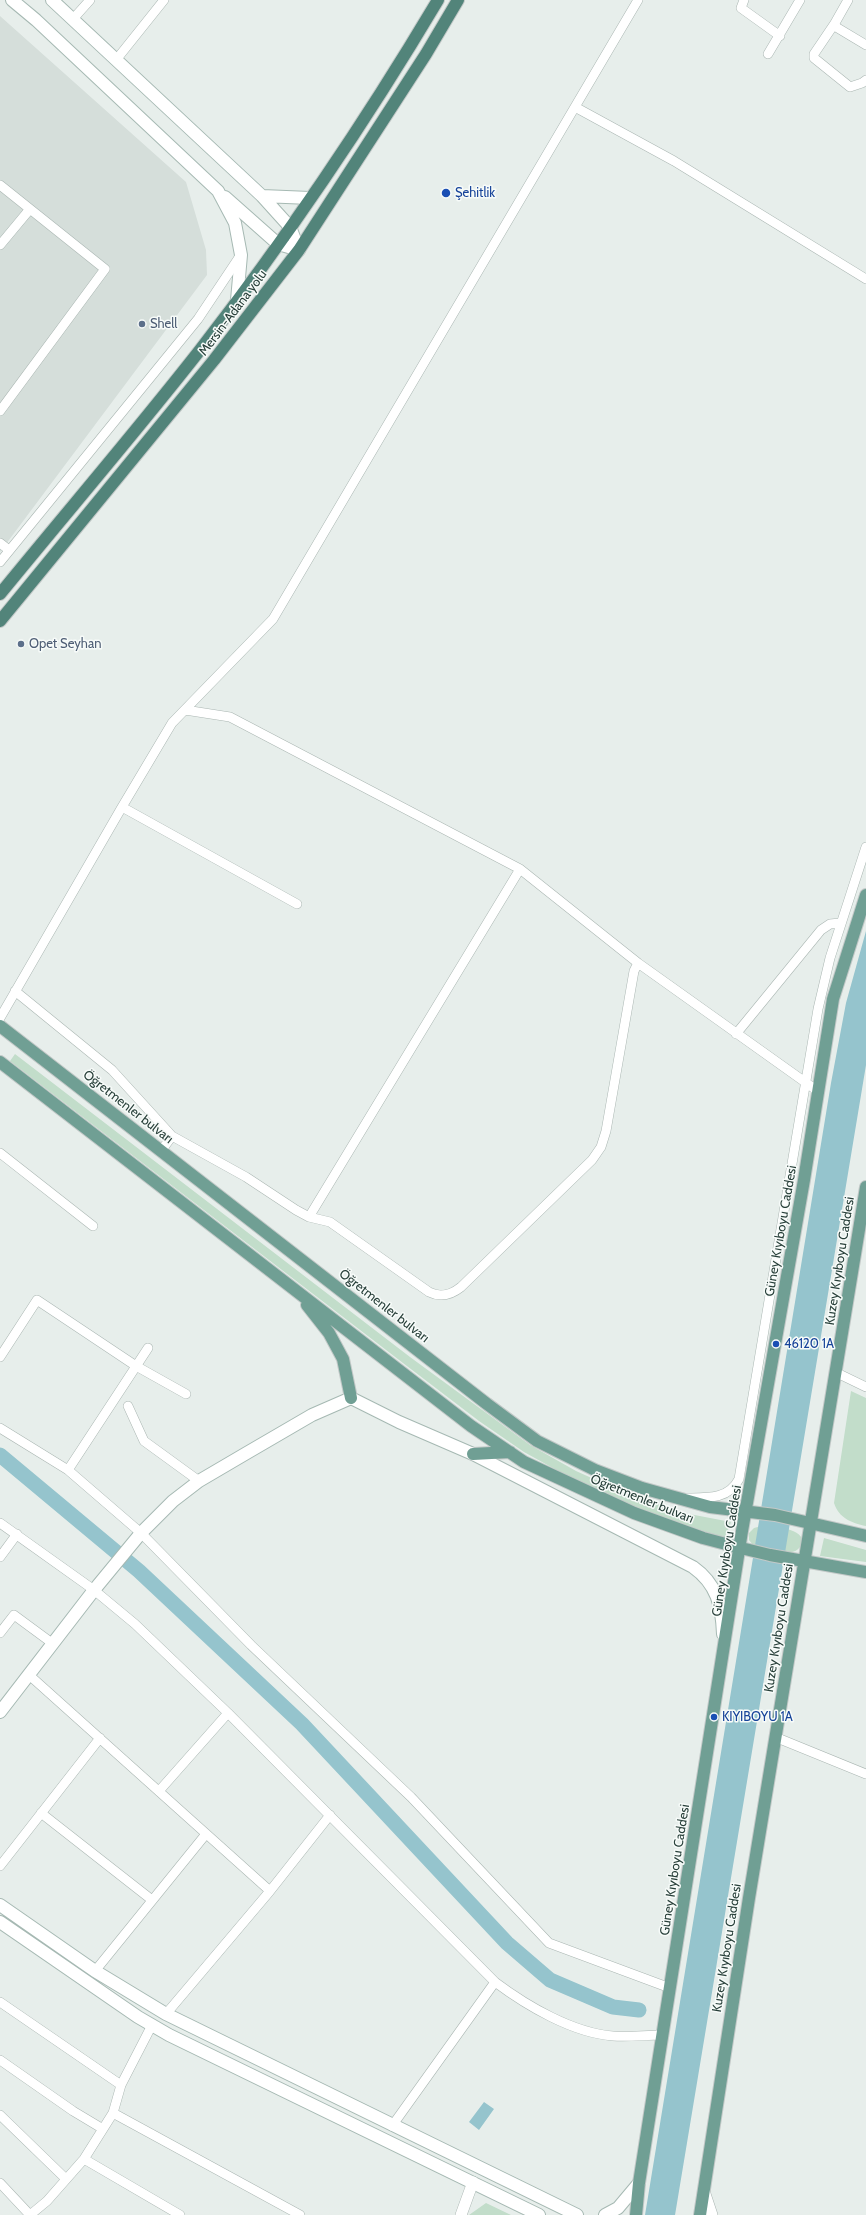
<!DOCTYPE html>
<html>
<head>
<meta charset="utf-8">
<style>
	body { margin:0 }
	canvas { display:block; background:#e7eeeb }
</style>
</head>
<body>
<canvas width="866" height="2215"></canvas>
<script>
const g = document.querySelector('canvas').getContext('2d');
g.lineJoin = 'round';
function fillPath(path, color) {
  g.fillStyle = color;
  g.fill(path, 'evenodd');
}
function stroke(path, color, width, dash) {
  g.strokeStyle = color;
  g.lineWidth = width;
  g.lineCap = dash ? 'butt' : 'round';
  g.setLineDash(dash || []);
  g.stroke(path);
}
function label(font, color, halo, rows, align = 'center') {
  g.font = font + ' Cabin,sans-serif';
  g.lineWidth = 3;
  g.setLineDash([]);
  g.textBaseline = 'middle';
  g.strokeStyle = halo;
  g.fillStyle = color;
  for (const [text, x, y, turn = 0] of rows) {
    g.save();
    g.translate(x, y);
    g.rotate((+turn || 0) * Math.PI / 180);
    g.textAlign = isNaN(turn) ? turn : align;
    if (halo) g.strokeText(text, 0, 0);
    g.fillText(text, 0, 0);
    g.restore();
  }
}
const built = new Path2D(`
	M0,16l186,166 20,68 1,25 -207,277z`);
const green = new Path2D(`
	M15,1054l395,303 120,88 46,26 49,22 59,20 47,9 -6,16 -44,-14 -60,-23 -50,-23 -47,-26 -45,-31 -76,-58 -393,-302z
	M851,1391l15,7v128c-15,-3 -27,-8 -32,-23z
	M765,1525c9,1 47,5 35,22 -2,3 -6,5 -10,5 -11,1 -26,-4 -37,-7l-4,-5v-7l5,-5z
	M824,1538l42,12v12l-46,-6z
	M486,2203l25,12h-42z`);
const water = new Path2D(`
	M866,931v134l-191,1150h-30l186,-1132 15,-80z
	M484,2102l10,7 -15,21 -10,-8z`);
const river = new Path2D(`
	M0,1455l139,116 163,153 205,219 43,37 63,27 26,3`);
const minor = new Path2D(`
	M744,0l-3,8 39,28
	M848,0l-13,23 1,4 30,18
	M73,19l17,-19
	M835,23l-21,31v4l36,29 12,-4 4,-3
	M768,54l32,-54
	M116,60l48,-60
	M575,107l99,54 192,118
	M0,185l105,84 -105,142
	M0,245l30,-36
	M0,543l9,7
	M0,562l198,-243 42,-63
	M185,710l45,7 290,152 118,94 181,129
	M122,807l50,-84 101,-104 365,-619
	M15,991l97,79 60,66 74,41 50,33 13,7 21,5 99,70c12,6 22,3 32,-5l131,-127 9,-13 5,-16 28,-160 4,-8
	M0,1018l122,-211 175,97
	M736,1034l85,-104 9,-6 10,-1
	M161,1151l11,-15
	M0,1153l93,73
	M309,1217l211,-348
	M0,1357l37,-57 99,66 50,28
	M835,1372l31,15
	M128,1406l16,35 55,40
	M0,1428l68,42 73,63 110,112 160,152 138,146 121,45
	M68,1470l80,-122
	M688,1498c20,0 41,1 51,-19l79,-470 12,-51 36,-111
	M0,1523l94,67 41,34 93,89 267,269c32,24 78,51 118,54 17,1 33,-1 49,-1
	M0,1557l17,-23
	M0,1633l14,-18 38,28
	M28,1674l242,217
	M775,1737l91,37
	M159,1791l69,-78
	M41,1813l111,87
	M0,1866l100,-128
	M95,1971l111,-137
	M0,2002l121,83
	M166,2014l104,-123 60,-76
	M0,2060l73,51 30,18
	M113,2113l187,102
	M0,2115l66,64
	M392,2126l103,-144
	M84,2159l96,56
	M0,2183l30,32
	M30,2215l17,-14 37,-42 29,-46 8,-28 31,-60`);
const tertiary = new Path2D(`
	M704,2191l8,24
	M461,2215l12,-33`);
const secondary = new Path2D(`
	M12,0l24,20 182,171 17,32 6,32 -4,45
	M52,0l210,196 48,2
	M262,196l28,31 9,23
	M225,197l53,47 21,6
	M0,1712l94,-122 47,-57 32,-32 26,-20 46,-27 67,-39 39,-17 48,24 74,32 220,113c24,17 29,39 30,67
	M0,1905l95,66 71,43 411,201
	M0,1922l138,95 31,18 370,180
	M605,2215l13,-7 21,-25`);
const primary = new Path2D(`
	M0,1026l487,378 50,37 58,29 47,18 68,19 65,8 91,21
	M0,1062l471,364 53,36 110,51 69,25 38,10 29,7 96,17
	M307,1305l22,28 14,26 8,39
	M473,1454l37,-2
	M636,2215l3,-32 103,-652 62,-351 29,-181 33,-104
	M700,2215l49,-317 117,-711`);
const trunk = new Path2D(`
	M0,594c66,-81 135,-161 200,-244 86,-111 166,-229 238,-350
	M0,621l214,-261 85,-110 127,-196 32,-54`);
const markers = [
	[446,193,5,"#1a4fb4"],
	[142,324,4,"#5c6f8a"],
	[21,644,4,"#5c6f8a"],
	[776,1344,4,"#1a4fb4"],
	[714,1717,4,"#1a4fb4"]
];
const transitNames = [
	["Şehitlik",455,193],
	["46120 1A",784,1344],
	["KIYIBOYU 1A",722,1717]
];
const streetNames = [
	["Mersin-Adana yolu",233,313,-53],
	["Öğretmenler bulvarı",128,1107,38],
	["Güney Kıyıboyu Caddesi",781,1231,-80],
	["Kuzey Kıyıboyu Caddesi",840,1261,-81],
	["Öğretmenler bulvarı",384,1306,38],
	["Öğretmenler bulvarı",642,1499,22],
	["Güney Kıyıboyu Caddesi",727,1551,-81],
	["Kuzey Kıyıboyu Caddesi",779,1628,-81],
	["Güney Kıyıboyu Caddesi",675,1870,-81],
	["Kuzey Kıyıboyu Caddesi",727,1948,-81]
];
const serviceNames = [
	["Shell",150,324],
	["Opet Seyhan",29,644]
];
fillPath(built, '#d5deda');
fillPath(green, '#c2ddca');
fillPath(water, '#95c4cd');
stroke(river, '#95c4cd', 15);
stroke(minor, '#aab6b2', 10);
stroke(tertiary, '#aab6b2', 12);
stroke(secondary, '#a6b9b3', 14);
stroke(primary, '#c3c9c8', 14);
stroke(trunk, '#c3c9c8', 14);
stroke(minor, '#fff', 9);
stroke(tertiary, '#fff', 11);
stroke(secondary, '#fff', 12);
stroke(primary, '#709f94', 12);
stroke(trunk, '#52847a', 12);
for (const [x, y, r, color] of markers) {
  const dot = new Path2D();
  dot.arc(x, y, r, 0, 2 * Math.PI);
  g.fillStyle = color;
  g.fill(dot);
  stroke(dot, '#f7fbf9', 1.5);
}
label('13px', '#164399', '#f7fbf9', transitNames, 'left');
label('13px', '#273f39', '#f7fbf9', streetNames);
label('13px', '#4e5e75', '#f7fbf9', serviceNames, 'left');
</script>
</body>
</html>
